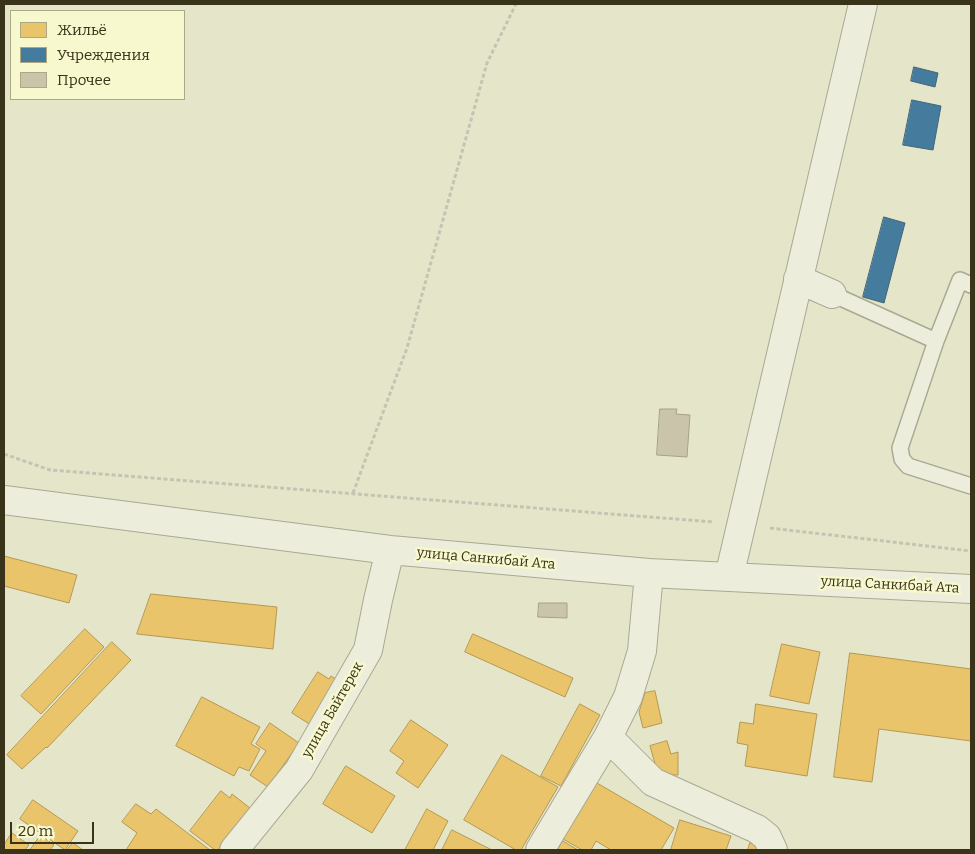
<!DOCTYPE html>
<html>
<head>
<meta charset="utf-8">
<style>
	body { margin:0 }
	#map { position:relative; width:975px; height:854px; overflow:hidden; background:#e5e6c9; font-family:Bitter,serif }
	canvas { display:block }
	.frame { position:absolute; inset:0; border:5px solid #39331a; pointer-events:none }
	.legend { position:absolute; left:10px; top:10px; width:175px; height:90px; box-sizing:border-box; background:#f7f8cd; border:1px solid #aba985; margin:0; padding:6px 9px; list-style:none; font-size:15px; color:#39331a }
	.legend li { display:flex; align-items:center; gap:10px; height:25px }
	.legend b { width:25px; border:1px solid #aba985 }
	.scale { position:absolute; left:10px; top:822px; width:84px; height:22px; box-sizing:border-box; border:2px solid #39331a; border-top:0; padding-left:6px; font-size:15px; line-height:18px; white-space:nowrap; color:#39331a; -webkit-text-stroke:4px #f7f8cd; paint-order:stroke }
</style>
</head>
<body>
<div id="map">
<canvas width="975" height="854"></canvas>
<div class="frame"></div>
<ul class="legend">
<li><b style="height:14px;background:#e9c46a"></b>Жильё</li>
<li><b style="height:14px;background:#457b9d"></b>Учреждения</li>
<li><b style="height:14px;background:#c9c4aa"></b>Прочее</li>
</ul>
<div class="scale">20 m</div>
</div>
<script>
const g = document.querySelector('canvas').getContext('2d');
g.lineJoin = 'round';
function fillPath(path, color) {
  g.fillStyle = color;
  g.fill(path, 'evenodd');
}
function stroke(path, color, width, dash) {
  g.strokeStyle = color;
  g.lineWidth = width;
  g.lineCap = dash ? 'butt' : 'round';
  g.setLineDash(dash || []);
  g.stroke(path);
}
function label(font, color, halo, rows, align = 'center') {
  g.font = font + ' Bitter,serif';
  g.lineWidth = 5;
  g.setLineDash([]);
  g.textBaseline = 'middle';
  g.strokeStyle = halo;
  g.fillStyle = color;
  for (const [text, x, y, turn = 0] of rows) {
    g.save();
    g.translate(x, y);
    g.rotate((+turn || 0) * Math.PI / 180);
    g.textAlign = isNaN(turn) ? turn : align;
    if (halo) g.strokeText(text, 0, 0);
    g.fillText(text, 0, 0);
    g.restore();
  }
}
const homes = new Path2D(`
	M4,556l73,19 -8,28 -65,-17z
	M151,594l126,13 -4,42 -136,-15z
	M85,629l19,18 -63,67 -20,-18z
	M473,634l100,44 -8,19 -100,-45z
	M112,642l19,18 -84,88 -1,-1 -24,22 -15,-14z
	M782,644l38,8 -11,52 -39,-8z
	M850,653l121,16v72l-92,-12 -7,53 -38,-5z
	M318,672l11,7 2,-3 11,7 -28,44 -22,-14z
	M655,691l7,32 -19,5 -4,-16 6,-19z
	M202,697l58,30 -9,17 9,5 -11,22 -10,-4 -5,9 -58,-30z
	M580,704l20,11 -39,71 -20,-10z
	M756,704l61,10 -10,62 -62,-10 3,-21 -11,-2 3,-21 13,2z
	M411,720l37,25 -30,43 -22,-15 8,-12 -14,-10z
	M270,723l29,20 -31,44 -18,-12 16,-24 -10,-7z
	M667,741l4,13 7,-2v23h-16l-5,-4 -7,-25z
	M502,755l56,32 -37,63h-5l-52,-30z
	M346,766l49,30 -23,37 -49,-29z
	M597,783l77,45 -13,22h-50l-15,-9 -5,9h-9l-19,-11z
	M221,791l9,7 2,-4 18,14 -32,42h-3l-25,-19z
	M33,800l45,31 -13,19 -45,-31z
	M136,804l15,10 5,-5 54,41h-84l11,-17 -15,-11z
	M427,809l21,12 -15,29h-28z
	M680,820l51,16 -5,14h-55z
	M452,830l40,20h-50z
	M12,833l17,12 -4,5h-21v-5z
	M41,835l13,10 -4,5h-20z
	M563,841l15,9h-20z
	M73,843l10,7h-16z
	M750,843l18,5 -1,2h-19z`);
const public = new Path2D(`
	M914,67l24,6 -3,14 -24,-6z
	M912,100l29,6 -8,44 -30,-5z
	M884,217l21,6 -21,80 -21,-6z`);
const building = new Path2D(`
	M660,409h17l-1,5 14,1 -3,42 -30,-2z
	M539,603h28v15l-29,-1z`);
const path = new Path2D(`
	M4,454l46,16 664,52
	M353,493l54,-145 80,-285 29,-59
	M770,528l201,23`);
const service = new Path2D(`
	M971,285l-11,-5 -24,61 -36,107 2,11 6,7 63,20
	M832,294l104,47`);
const minor = new Path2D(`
	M798,279l34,15
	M4,500l386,50 259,23 322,16
	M729,577l134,-573
	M608,737l45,45 104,47 10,8 6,13
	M234,850l65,-80 69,-120 10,-50 12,-50
	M540,850l68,-113 20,-40 14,-46 7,-78`);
const streetNames = [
	["улица Санкибай Ата",486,559,5],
	["улица Санкибай Ата",890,585,3],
	["улица Байтерек",333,710,-60]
];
fillPath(homes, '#e9c46a');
stroke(homes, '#b49852', 1);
fillPath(public, '#457b9d');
stroke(public, '#416576', 1);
fillPath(building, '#c9c4aa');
stroke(building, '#a5a188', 1);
stroke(service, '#aaa893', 18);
stroke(minor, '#aaa893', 30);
stroke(path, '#c4c4b2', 3, [4, 2.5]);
stroke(service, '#eceddb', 15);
stroke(minor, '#eceddb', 28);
label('14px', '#39331a', '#f7f8cd', streetNames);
</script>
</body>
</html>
